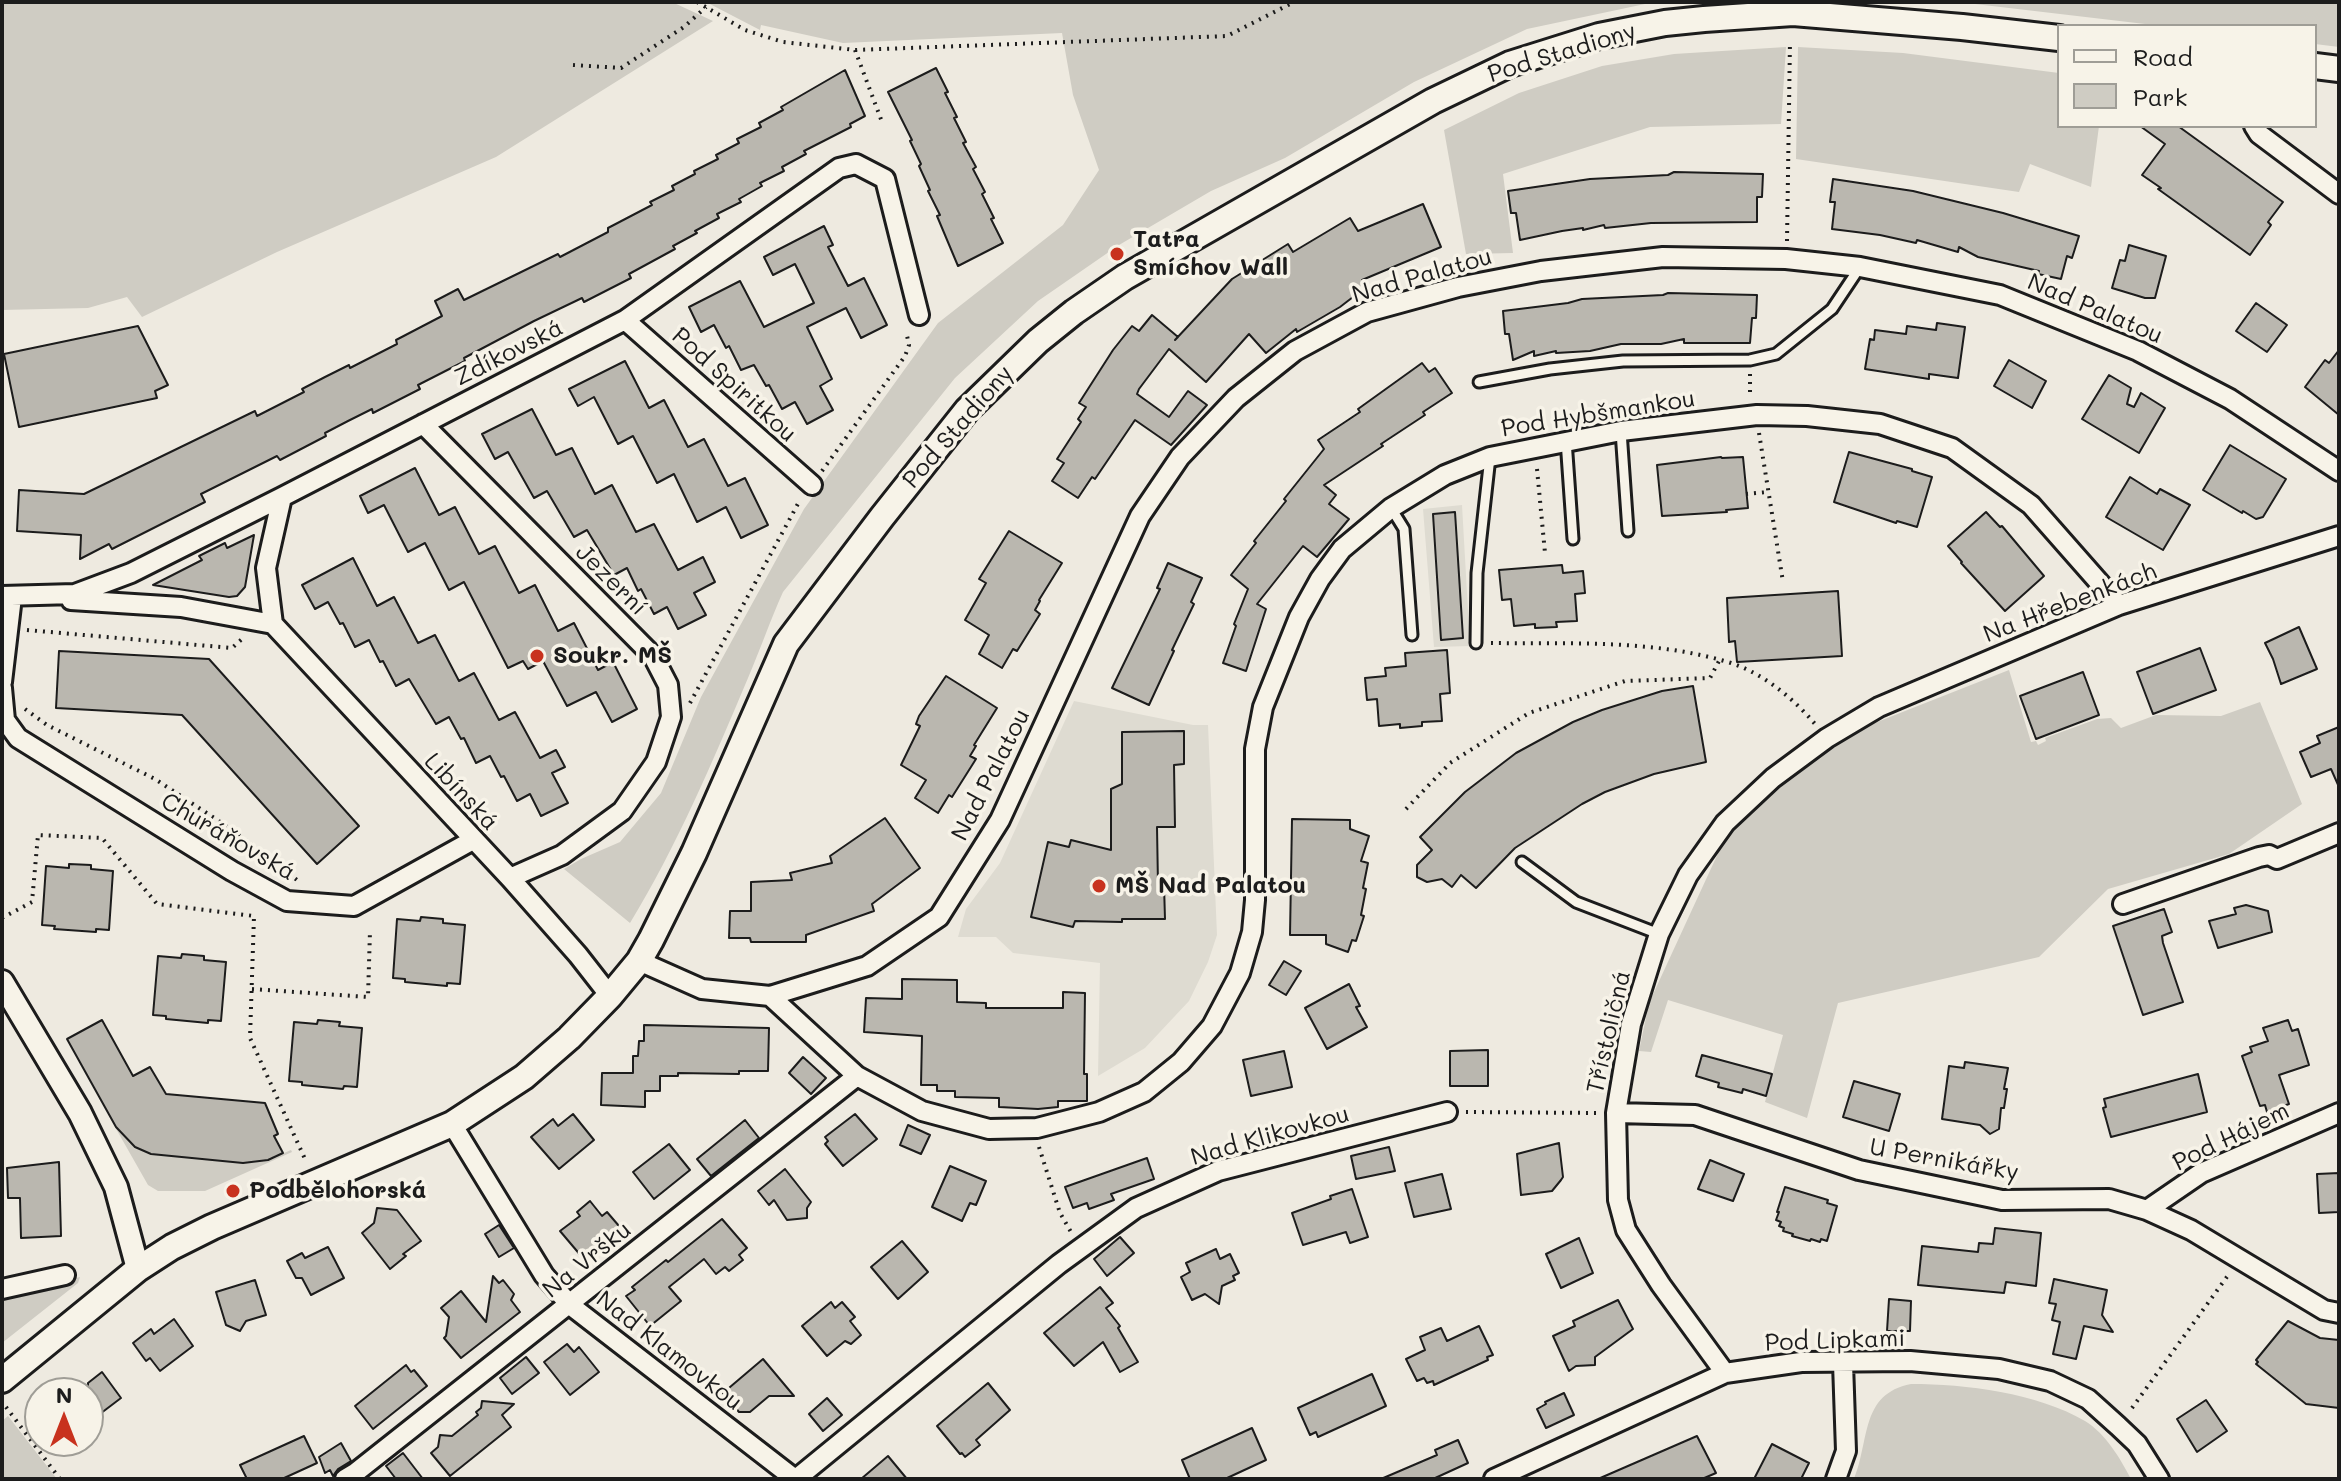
<!DOCTYPE html>
<html>
<head>
<meta charset="utf-8">
<style>
	body { margin:0 }
	#map { position:relative; width:2341px; height:1481px; overflow:hidden; background:#eeeae0; font-family:Mali,sans-serif }
	canvas { display:block }
	.frame { position:absolute; inset:0; border:4px solid #1c1c1c; pointer-events:none }
	.legend { position:absolute; left:2057px; top:24px; width:260px; height:104px; box-sizing:border-box; background:#f7f3e8; border:2px solid #9f9d96; margin:0; padding:10px 14px; list-style:none; font-size:24px; color:#1c1c1c }
	.legend li { display:flex; align-items:center; gap:16px; height:40px }
	.legend b { width:40px; border:2px solid #9f9d96 }
	.north { position:absolute; left:24px; top:1377px; width:80px; height:80px; box-sizing:border-box; background:#f7f3e8; border:2px solid #9f9d96; border-radius:50%; rotate:0deg; font-size:22px; font-weight:700; line-height:32px; text-align:center; color:#1c1c1c }
	.north::after { content:''; display:block; margin:auto; width:28px; height:36px; background:#c8321e; clip-path:polygon(50% 0,100% 100%,50% 72%,0 100%) }
</style>
</head>
<body>
<div id="map">
<canvas width="2341" height="1481"></canvas>
<div class="frame"></div>
<ul class="legend">
<li><b style="height:10px;background:#f7f3e8"></b>Road</li>
<li><b style="height:22px;background:#cfccc3"></b>Park</li>
</ul>
<div class="north">N</div>
</div>
<script>
const g = document.querySelector('canvas').getContext('2d');
g.lineJoin = 'round';
function fillPath(path, color) {
  g.fillStyle = color;
  g.fill(path, 'evenodd');
}
function stroke(path, color, width, dash) {
  g.strokeStyle = color;
  g.lineWidth = width;
  g.lineCap = dash ? 'butt' : 'round';
  g.setLineDash(dash || []);
  g.stroke(path);
}
function label(font, color, halo, rows, align = 'center') {
  g.font = font + ' Mali,sans-serif';
  g.lineWidth = 7;
  g.setLineDash([]);
  g.textBaseline = 'middle';
  g.strokeStyle = halo;
  g.fillStyle = color;
  for (const [text, x, y, turn = 0] of rows) {
    g.save();
    g.translate(x, y);
    g.rotate((+turn || 0) * Math.PI / 180);
    g.textAlign = isNaN(turn) ? turn : align;
    if (halo) g.strokeText(text, 0, 0);
    g.fillText(text, 0, 0);
    g.restore();
  }
}
const built = new Path2D(`
	M1462,505l8,141 -36,1 -11,-138z
	M1074,701l119,24h15l9,210 -9,27 -19,39 -44,47 -47,28 2,-113 -87,-10 -17,-16h-38l8,-28 34,-46z`);
const green = new Path2D(`
	M2,2h670l41,19 -217,136 -219,95 -135,65 -15,-20 -39,11 -86,2z
	M706,2h959l-20,2 -118,25 -113,53 -129,76 -74,33 -92,54 -81,56 -83,77 -172,214c-13,29 -23,58 -35,86 -35,83 -71,168 -118,245l-66,-54 17,-10 39,-17 41,-49 40,-96 103,-188 134,-186 125,-98 36,-55 -26,-75 -11,-62 -219,10 -82,-18 -1,5z
	M1958,2h381v45l-24,-3v-18h-153z
	M1786,47l-5,77 -131,3 -147,47 10,79 -47,1 -22,-124 75,-37 83,-27 72,-12z
	M1798,47l105,6 156,20v53h40l-8,61 -61,-23 -11,28 -223,-33z
	M2009,670l22,72 5,-1 2,4 8,-4 -1,-3 52,-19 14,-1 10,10 35,-13 65,1 39,-14 42,102 -73,50 -121,35 -69,68 -201,46 -31,115 -42,-16 18,-67 -115,-35 -17,52 -12,-1 10,-48 77,-167 57,-53 79,-55z
	M115,1127l20,20 22,8 94,8 17,-3 23,-10 1,2 -87,39h-47l-10,-6z
	M80,1277l-2,6 -76,60v-44z
	M1911,1384c55,0 126,9 174,37 21,13 35,37 46,58h-277c16,-39 6,-85 57,-95z
	M8,1416l49,63h-55v-58z`);
const building = new Path2D(`
	M936,68l12,24 -3,1 12,24 -3,1 12,24 -3,1 13,24 -3,2 12,23 -3,2 12,24 -3,1 12,24 -45,23 -21,-50 3,-1 -12,-24 2,-1 -11,-24 2,-2 -11,-23 2,-1 -24,-48z
	M845,70l20,46 -15,8 1,3 -47,24 2,3 -24,13 2,4 -24,12 2,3 -23,13 2,3 -24,12 2,4 -24,13 2,2 -24,13 2,3 -46,25 2,4 -47,24 -2,-4 -48,23 -70,37 1,3 -47,24 2,4 -47,24 -1,-4 -24,12 -23,12 1,3 -46,24 -3,-4 -76,38 4,8 -93,47 -3,-5 -29,15 1,-24 -64,-4 2,-41 65,4 171,-83 2,5 47,-24 -2,-3 23,-12 24,-12 1,3 47,-24 -1,-4 46,-24 -7,-15 23,-12 6,11 94,-46 2,3 48,-25v-4l44,-23 -2,-3 24,-12 -2,-4 23,-12 -1,-3 24,-12 -2,-4 23,-12 -2,-4 24,-12 -2,-4 24,-13 -2,-3z
	M2140,126h38l105,76 -15,20 3,3 -21,30 -92,-66 3,-1 -19,-13 23,-31z
	M1674,172l89,2 -1,23h-5v25l-106,1 -46,5 -1,-3 -21,5v-2l-21,3 -42,9 -4,-27h-5l-3,-22 82,-12 78,-4z
	M1833,179l80,12 90,22 76,23 -7,22 -5,-2 -6,23 -23,-5 1,-3 -61,-14 -19,-10 -1,5 -41,-12 -1,3 -36,-8 -48,-6 3,-27h-5z
	M1423,204l18,43 -79,33 4,7 -26,20 -43,25 -1,-3 -30,24 -17,-19 -43,48 -37,-33 -30,40 -2,5 32,23 19,-26 19,14 -36,40 -36,-25 -40,59 -3,-2 -14,21 -26,-17 12,-18 -7,-4 24,-37 -3,-3 8,-12 -7,-4 34,-53 19,-24 7,5 13,-16 26,22 -3,3 57,-61 56,-35 5,8 57,-34 8,13z
	M824,226l9,19 -5,2 20,39 16,-8 23,47 -26,13 -15,-30 -39,19 25,52 -12,7 13,24 -26,14 -12,-22 -13,7 -13,-24 -3,1 -12,-21 -13,5 -12,-24 -3,2 -12,-23 -13,7 -12,-25 51,-26 24,46 50,-24 -19,-39 -22,11 -9,-18z
	M2129,245l37,11 -11,42h-10l-33,-10 8,-28 5,1z
	M1668,293l89,2 -1,23h-4l-2,25h-66v-4l-23,5h-40l-31,7 -34,2v-2l-22,5v-5l-21,9 -4,-26h-4l-2,-23 65,-8 14,-4 81,-4z
	M2256,303l31,22 -20,27 -31,-21z
	M1937,323l28,4 -7,51 -29,-4v5l-64,-10 5,-30 4,1 1,-10 31,4 1,-8 29,4z
	M138,326l30,59 -13,6 2,7 -138,29 -15,-73z
	M2339,350v65l-34,-28 20,-27 4,3z
	M2009,360l37,21 -14,27 -38,-22z
	M625,361l24,47 15,-8 24,47 16,-8 24,47 17,-8 23,47 -27,13 -15,-31 -29,15 -23,-48 -17,9 -24,-47 -15,8 -24,-47 -16,9 -9,-17z
	M1422,363l7,9 6,-4 17,25 -29,19 2,3 -44,29 2,2 -59,39 12,10 -7,9 20,15 -32,38 -14,-11 -46,58 9,5 -20,62 -23,-8 13,-37 -2,-2 14,-35 -17,-14 25,-32 -2,-2 32,-40 -2,-2 40,-50 -6,-9 42,-28 -2,-3z
	M2109,375l22,13 -4,16 7,3 7,-14 24,15 -26,45 -57,-34z
	M532,409l24,46 16,-7 23,46 17,-9 24,47 18,-8 24,46 25,-13 12,25 -21,11 12,22 -28,14 -11,-22 -13,7 -13,-25 -3,2 -11,-23 -13,7 -27,-45 -13,7 -27,-46 -13,7 -26,-46 -13,7 -13,-25z
	M2230,445l56,34 -23,38 -7,2 -13,-8 -1,2 -39,-23z
	M1849,452l63,17v2l20,6 -15,50 -20,-6 -1,2 -62,-21z
	M1721,457l1,1 21,-1 5,51 -22,2 1,2 -65,4 -5,-51z
	M415,468l24,47 16,-8 24,47 16,-8 24,47 16,-8 23,46 16,-8 24,47 15,-8 24,47 -25,13 -16,-30 -29,14 -24,-45 -15,8 -5,-8 -15,7 -44,-86 -15,8 -24,-47 -17,9 -24,-47 -16,8 -8,-17z
	M2130,477l27,17 3,-5 30,16 -27,45 -57,-33z
	M1455,512l8,126 -22,2 -8,-126z
	M1986,512l14,15 2,-1 42,50 -39,35 -44,-48 1,-1 -14,-16z
	M1009,531l53,32 -23,37 1,1 -5,9 5,4 -23,37 -4,-2 -11,19 -23,-14 10,-19 -24,-15 21,-37 -7,-4z
	M254,535l-9,52 -8,9 -8,1 -76,-12 49,-25 -3,-4 26,-13 2,5z
	M353,558l24,48 17,-9 24,46 17,-8 24,46 15,-8 25,47 16,-8 25,46 16,-8 9,17 -13,6 16,30 -27,13 -11,-22 -13,7 -13,-25 -3,1 -11,-21 -14,7 -12,-25 -3,1 -12,-22 -13,7 -27,-45 -13,7 -13,-25 -3,1 -11,-22 -14,7 -12,-24 -3,1 -12,-22 -13,7 -13,-24z
	M1168,563l34,15 -11,24 3,2 -22,46 2,1 -25,54 -37,-17 48,-99 -3,-1z
	M1562,565l1,8 20,-2 2,22 -10,1 2,27 -21,1 1,5 -22,1v-4l-21,2 -3,-27 -9,1 -3,-30z
	M1838,591l4,65 -105,6 -2,-21 -6,1 -2,-44z
	M2299,627l18,42 -36,15 -8,-25 -8,-16z
	M2200,648l16,42 -63,24 -16,-42z
	M1447,650l3,43 -10,1 2,27 -20,1v4l-22,2v-4l-21,2 -2,-27 -10,1 -2,-22 21,-2 -1,-8 21,-2 -1,-13z
	M59,651l150,8 150,167 -42,38 -135,-149 -126,-7z
	M2083,672l16,43 -63,24 -16,-43z
	M946,676l51,32 -23,37 2,1 -6,10 6,3 -24,38 -3,-2 -11,18 -23,-15 11,-18 -25,-15 19,-39 -4,-2 3,-8z
	M1693,686l13,76 -52,12 -49,18 -23,12 -67,44 -39,40 -15,-13 -9,12 -10,-8 -15,3 -10,-5v-12l15,-15 -12,-13 45,-45 51,-39 57,-31 29,-12 60,-19z
	M2339,727v60l-8,-18 -20,8 -11,-25 20,-9 -3,-7z
	M1184,731v33l-10,1 1,62h-18l1,58h6l1,34h-43v3l-47,-1 -2,6 -42,-10 17,-75 21,5 2,-7 40,10v-61l11,-5v-52z
	M885,818l35,50 -48,36 2,7 -68,24v7h-55l-1,-4h-21l1,-27h21v-29l41,-2 -2,-7 42,-10 -2,-7z
	M1292,819l58,1v9l19,7 -8,25 7,2 -5,25 3,1 -5,26 3,1 -8,25 -4,-1 -4,12 -22,-8v-9h-36z
	M69,864l22,1v4l22,2 -4,59 -13,-1v3l-42,-3 1,-3 -13,-1 4,-59 23,2z
	M2246,905l22,6 4,21 -54,16 -9,-27 27,-7 -2,-6z
	M2164,909l8,23 -10,4 1,7 20,59 -40,13 -30,-89z
	M421,917l22,2v4l22,2 -5,59 -13,-1v3l-42,-4v-3l-12,-1 4,-59 23,2z
	M182,954l22,2v4l22,2 -5,59 -13,-1v3l-42,-4v-3l-13,-1 5,-59 23,2z
	M1284,961l17,10 -15,24 -17,-10z
	M902,979l55,1v22l29,1v5h77v-16l22,1 -1,81h3v27h-29v6l-20,2 -39,-2v-9l-44,-1v-6h-18v-6h-16l1,-49 -58,-4 2,-34 36,1z
	M1349,984l11,22 -4,1 11,20 -40,22 -22,-41z
	M102,1020l31,56 17,-9 16,27 99,9 13,31 -4,2 9,17 -15,7 -25,3 -92,-9 -16,-7 -19,-20 -49,-88z
	M318,1020l22,2 -1,4 23,2 -5,59 -13,-1 -1,3 -41,-4v-3l-13,-1 5,-59 23,2z
	M2288,1020l4,11 6,-2 11,36 -30,10 10,29 -22,8 -2,-7 -5,1 -18,-50 10,-4 -2,-5 18,-6 -5,-13z
	M644,1025l125,3 -1,43h-29v3l-61,-1v3h-18v15h-15v16l-44,-2 1,-32h31v-17h5l1,-15h5z
	M1488,1050v36h-38v-35z
	M1284,1051l8,36 -41,9 -8,-36z
	M1702,1055l70,19 -6,22 -23,-7 -1,4 -24,-6 1,-4 -23,-7z
	M803,1057l23,21 -15,16 -22,-21z
	M1965,1062l43,6 -4,21h3l-3,19h-3l-2,21 -9,5 -10,-9 -38,-6 7,-53 15,2z
	M2198,1074l9,38 -96,25 -8,-29 3,-1 -2,-8z
	M1854,1081l46,13 -11,37 -46,-14z
	M573,1114l21,26 -35,29 -28,-32 22,-18 5,7z
	M855,1114l22,25 -34,27 -18,-22 3,-3 -3,-4z
	M745,1120l14,18 -48,38 -14,-17z
	M908,1125l22,10 -9,19 -21,-9z
	M1559,1143l4,34 -2,3 -9,11 -31,4 -4,-41z
	M669,1144l21,26 -36,29 -21,-27z
	M1389,1147l6,24 -39,8 -5,-23z
	M1147,1158l7,21 -43,15 3,6 -25,9 -2,-6 -14,5 -8,-21z
	M1710,1160l34,14 -11,27 -35,-12z
	M59,1162l2,74 -40,2 -1,-40h-12l-1,-30z
	M950,1166l36,15 -10,24 -6,-2 -8,18 -30,-14z
	M785,1169l26,33 -4,6v10l-20,2 -13,-20 -5,5 -11,-14z
	M2339,1173v39l-20,1 -2,-39z
	M1442,1174l9,35 -37,8 -9,-34z
	M1785,1187l43,13 -1,3 10,3 -10,35 -6,-2 -1,3 -9,-3 -1,2 -18,-5 1,-2 -10,-3 1,-3 -5,-2 2,-4 -5,-2 3,-8h-2z
	M1352,1189l16,48 -18,6 -4,-11 -43,13 -11,-32 39,-14 -1,-3z
	M590,1201l12,15 5,-4 12,14 -18,16 -2,10h-11l-6,5 -22,-26 20,-15 -3,-4z
	M377,1208l20,2 24,31 -18,13 3,2 -16,13 -28,-36 12,-10z
	M722,1219l25,29 -8,7 4,5 -14,11 -4,-4 -9,7 -12,-15 -35,28 12,14 -31,25 -24,-30 9,-6 -3,-3 34,-27 2,2z
	M499,1225l15,23 -15,9 -14,-23z
	M1995,1228l46,5 -5,53 -30,-4 -2,11 -86,-8 4,-39 56,6 1,-9 14,1z
	M1120,1237l14,16 -27,23 -13,-17z
	M1579,1238l14,35 -32,15 -15,-34z
	M902,1241l26,31 -30,27 -27,-32z
	M328,1247l16,31 -33,17 -9,-17h-6l-9,-17 15,-8 3,5z
	M1216,1249l4,10 10,-5 9,19 -6,3 2,4 -13,6 -3,18 -14,-10 -13,6 -11,-23 9,-5 -4,-9z
	M493,1276l6,7 4,-3 11,14 -3,6 9,12 -59,46 -17,-20 2,-2 3,-19 -8,-9 20,-17 25,31z
	M2054,1279l53,11 -5,25 11,17 -29,-6 -8,33 -23,-5 7,-32 -8,-2 4,-16 -7,-1z
	M255,1280l11,35 -20,6 -6,10 -14,-6 -10,-33z
	M1100,1287l13,16 -7,5 14,18 -2,2 20,34 -18,10 -17,-30 -29,24 -30,-33z
	M1889,1299l22,2 -1,30h-23z
	M1618,1300l15,29 -38,28v8l-19,1 -7,5 -16,-35 22,-10 -2,-5z
	M831,1302l4,6 7,-6 13,15 -5,4 11,14 -10,9 -6,-3 -18,15 -25,-30z
	M174,1319l19,27 -33,25 -10,-13 -4,3 -13,-18 18,-14 3,5z
	M2288,1321l32,17 19,2v68l-33,-4 -50,-40 2,-2 -2,-2z
	M1479,1326l14,29 -6,2 1,3 -54,25 -1,-4 -6,2 -3,-5 -7,3 -11,-22 19,-9 -5,-13 21,-9 6,13z
	M567,1344l7,8 5,-5 20,25 -29,23 -26,-33z
	M526,1357l13,16 -27,21 -12,-16z
	M763,1359l31,37h-25l-19,16h-11l-16,-19z
	M406,1365l5,7 3,-2 13,16 -54,43 -18,-23z
	M102,1372l19,26 -33,25v-40z
	M1372,1374l14,32 -68,31 -2,-5 -6,3 -12,-27z
	M988,1383l22,27 -34,30 4,5 -15,12 -3,-4 -2,1 -23,-28z
	M1564,1393l10,22 -28,13 -9,-19 9,-5 -1,-2z
	M827,1398l15,17 -19,16 -14,-17z
	M2206,1400l21,31 -30,21 -20,-33z
	M482,1401l32,3 -12,11 9,12 -61,49 -19,-23 7,-6 2,-12 12,1 26,-21 -2,-3 5,-4z
	M1252,1428l14,32 -41,19h-35l-8,-19z
	M304,1436l13,27 -35,16h-35l-7,-14z
	M1697,1436l19,37 -14,6h-104z
	M1458,1440l10,23 -35,16h-52l56,-24 -2,-5z
	M341,1443l10,18 -13,8 -5,7 -3,-6 -5,3 -6,-16z
	M1772,1444l37,19 -8,16h-47z
	M403,1453l20,26h-27l-10,-13z
	M888,1456l19,23h-46z`);
const path = new Path2D(`
	M697,2l48,28 38,12 72,8 372,-14 67,-34
	M855,50l27,72
	M573,65l48,3 63,-41 22,-20
	M1787,241l3,-200
	M1750,374v24
	M1759,433l24,149
	M1537,469l8,84
	M822,471l83,-115 4,-11 -3,-14
	M1746,494l22,-2
	M27,630l205,18 10,-9
	M1491,643c79,1 163,-4 240,20 33,11 62,35 84,61
	M690,703l110,-203
	M25,709l22,16 108,54 79,52 63,49
	M1406,809l44,-46 79,-50 96,-32 85,-3 9,-17
	M2,918l30,-16 6,-67 64,3 55,66 97,12 -4,122 55,121
	M252,989l116,8 2,-66
	M1466,1112l131,1
	M1039,1147l21,66 11,19
	M6,1407l54,72
	M2132,1408l97,-134`);
const service = new Path2D(`
	M1479,382l71,-13 73,-8 127,-1 26,-6 56,-45 28,-42
	M1621,431l7,100
	M1566,440l7,99
	M1391,508l13,21 8,106
	M1476,643l1,-70 13,-116
	M1522,862l54,40 83,32`);
const minor = new Path2D(`
	M2254,126l5,8 80,60
	M625,320l187,165
	M423,424l230,232 15,29 3,32 -15,45 -34,49 -60,44 -52,23
	M2,596l73,-2 56,-21 151,-76 343,-177 214,-152 17,-4 29,15 34,136
	M71,600l110,7 92,17 237,254 68,77 32,41
	M273,624l-7,-56 16,-71
	M2,682l10,-85
	M2,688l3,32 13,18 214,133 55,30 67,5 119,-66
	M2123,904l136,-47 10,-2 8,4 62,-26
	M639,961l63,28 68,7 87,80 65,35 67,18 48,-1 62,-16 45,-20 37,-30 31,-36 28,-53 12,-41 3,-32v-151l8,-42 36,-90 21,-38 22,-30 49,-41 54,-33 45,-18 131,-26 136,-16 50,1 73,8 72,24 79,57 88,100
	M770,996l97,-30 72,-49 61,-97 140,-304 40,-59 56,-59 59,-47 72,-39 91,-25 83,-16 122,-14 123,2 74,8 140,28 138,56 92,48 109,72
	M1616,1113l79,2 164,55 143,30 107,-1 38,11 44,20 133,80 15,3
	M452,1124l92,151 26,30 225,174
	M2147,1210l54,-37 138,-60
	M2,1289l63,-14
	M1725,1373l-64,-88 -35,-55 -8,-30 -2,-87 15,-89 28,-90 29,-59 37,-52 48,-45 54,-40 52,-31 240,-102 220,-69
	M345,1479l10,-6 502,-397
	M796,1479l263,-215 77,-56 82,-37 229,-59
	M1494,1479l231,-106 76,-11 109,-1 89,8 51,12 38,18 30,27 19,18 22,35
	M1836,1479l10,-28 -3,-88`);
const tertiary = new Path2D(`
	M2,982l78,131 36,74 22,82`);
const secondary = new Path2D(`
	M2315,66l24,3
	M2,1380l136,-111 34,-22 40,-20 240,-103 72,-47 45,-39 41,-42 29,-35 12,-21 43,-87 92,-209 96,-127 85,-107 71,-69 36,-29 51,-35 308,-176 77,-37 89,-28 66,-13 39,-4 89,-6 169,14 97,11`);
const markers = [
	[1117,254,8,"#c8321e"],
	[537,656,8,"#c8321e"],
	[1099,886,8,"#c8321e"],
	[233,1191,8,"#c8321e"]
];
const streetNames = [
	["Pod Stadiony",1562,53,-17],
	["Nad Palatou",1422,276,-16],
	["Nad Palatou",2095,309,23],
	["Zdíkovská",509,353,-27],
	["Pod Spiritkou",734,385,42],
	["Pod Hybšmankou",1598,414,-9],
	["Pod Stadiony",958,427,-49],
	["Jezerní",611,580,45],
	["Na Hřebenkách",2070,603,-21],
	["Nad Palatou",991,775,-63],
	["Libínská",461,792,47],
	["Churáňovská",228,837,30],
	["Třístoličná",1609,1032,-77],
	["Nad Klikovkou",1270,1136,-16],
	["Pod Hájem",2231,1137,-26],
	["U Pernikářky",1944,1160,10],
	["Na Vršku",587,1260,-39],
	["Pod Lipkami",1835,1341,-2],
	["Nad Klamovkou",669,1351,38]
];
const poiNames = [
	["Tatra",1133,240],
	["Smíchov Wall",1133,268],
	["Soukr. MŠ",553,656],
	["MŠ Nad Palatou",1115,886],
	["Podbělohorská",249,1191]
];
fillPath(built, '#dedbd1');
fillPath(green, '#cfccc3');
fillPath(building, '#bab7af');
stroke(building, '#1c1c1c', 2);
stroke(service, '#1c1c1c', 15);
stroke(minor, '#1c1c1c', 24);
stroke(tertiary, '#1c1c1c', 28);
stroke(secondary, '#1c1c1c', 30);
stroke(path, '#1c1c1c', 4, [2, 6]);
stroke(service, '#f7f3e8', 9);
stroke(minor, '#f7f3e8', 18);
stroke(tertiary, '#f7f3e8', 22);
stroke(secondary, '#f7f3e8', 24);
for (const [x, y, r, color] of markers) {
  const dot = new Path2D();
  dot.arc(x, y, r, 0, 2 * Math.PI);
  g.fillStyle = color;
  g.fill(dot);
  stroke(dot, '#f7f3e8', 3);
}
label('24px', '#1c1c1c', '#f7f3e8', streetNames);
label('bold 24px', '#1c1c1c', '#f7f3e8', poiNames, 'left');
</script>
</body>
</html>
